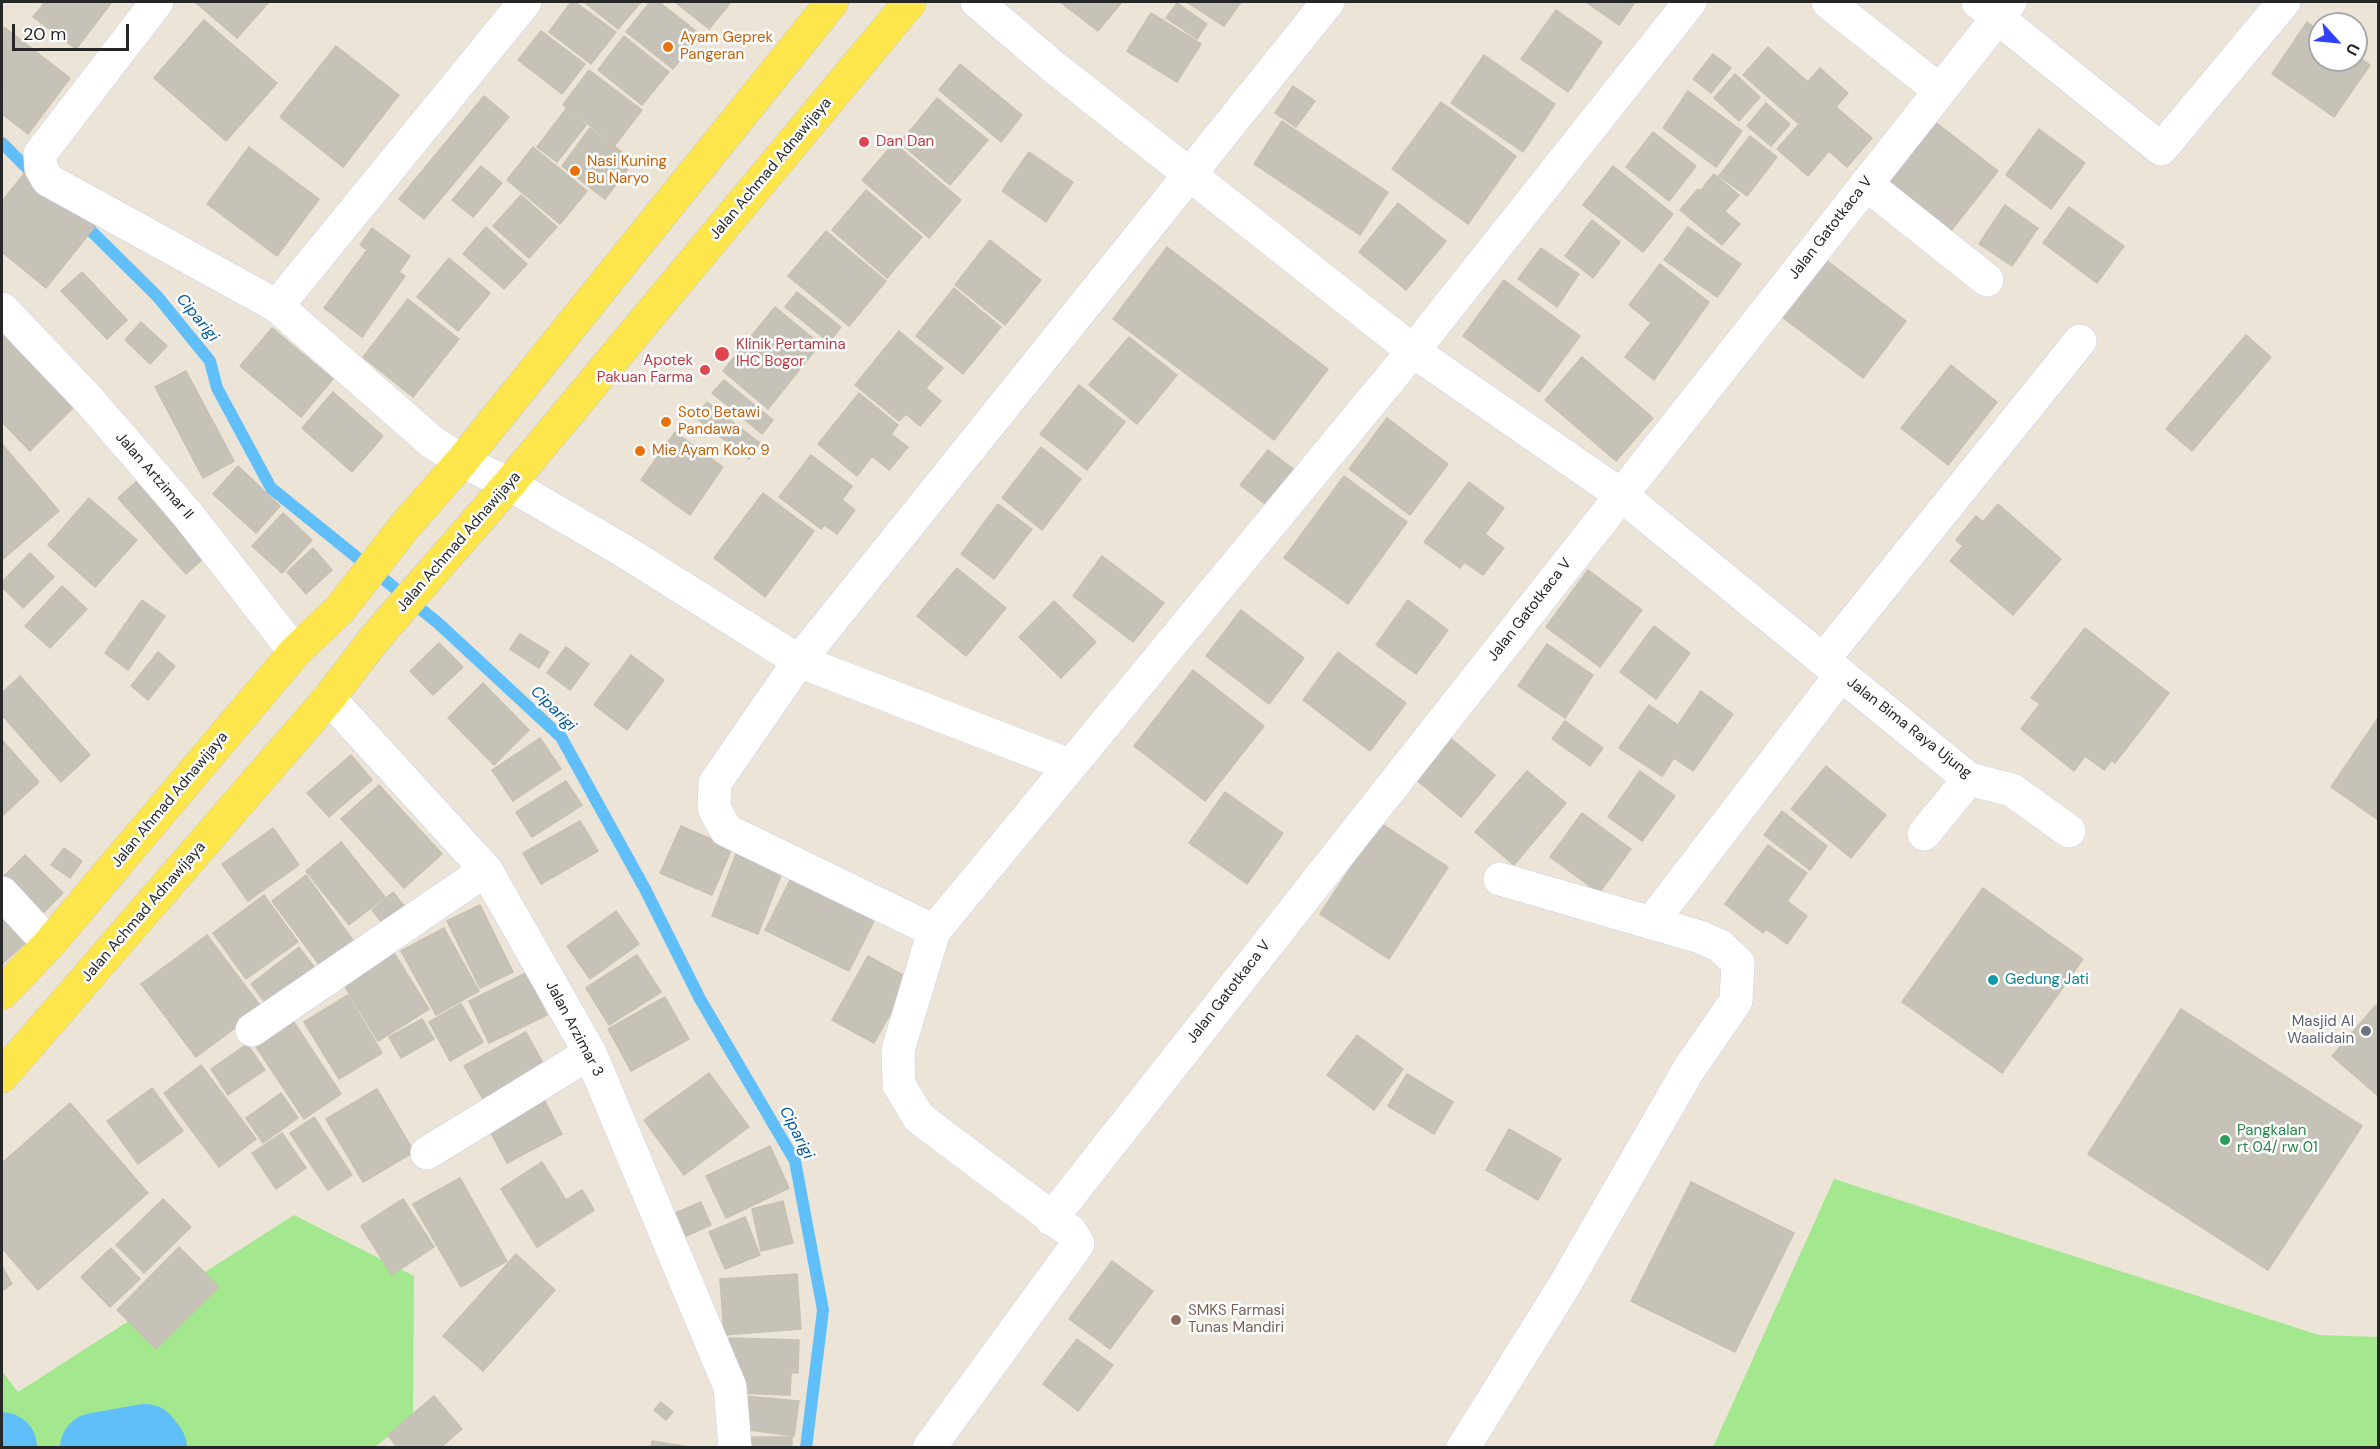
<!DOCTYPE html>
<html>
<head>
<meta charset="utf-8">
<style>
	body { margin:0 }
	#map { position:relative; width:2380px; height:1449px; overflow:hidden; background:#ece5d7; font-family:"DM Sans",sans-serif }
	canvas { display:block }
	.frame { position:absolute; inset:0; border:3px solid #272727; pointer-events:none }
	.north { position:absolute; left:2308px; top:12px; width:60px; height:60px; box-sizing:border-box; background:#fff; border:2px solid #a9a9a9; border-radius:50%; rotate:117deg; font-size:16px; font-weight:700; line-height:24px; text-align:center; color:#272727 }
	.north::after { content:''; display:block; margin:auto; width:21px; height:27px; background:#3141ff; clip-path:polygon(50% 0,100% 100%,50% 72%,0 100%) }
	.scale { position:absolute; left:12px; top:24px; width:117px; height:27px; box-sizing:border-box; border:3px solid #272727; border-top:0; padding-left:8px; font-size:18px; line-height:21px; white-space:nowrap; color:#272727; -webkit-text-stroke:4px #fff; paint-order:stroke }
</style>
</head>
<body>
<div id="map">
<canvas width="2380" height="1449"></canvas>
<div class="frame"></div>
<div class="north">U</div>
<div class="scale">20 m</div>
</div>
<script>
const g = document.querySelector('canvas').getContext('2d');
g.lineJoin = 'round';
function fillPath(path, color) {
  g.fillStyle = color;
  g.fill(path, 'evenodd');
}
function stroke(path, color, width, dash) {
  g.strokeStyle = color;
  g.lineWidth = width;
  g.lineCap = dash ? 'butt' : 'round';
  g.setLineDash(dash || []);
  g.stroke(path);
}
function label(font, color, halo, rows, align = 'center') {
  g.font = font + ' "DM Sans",sans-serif';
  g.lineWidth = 5;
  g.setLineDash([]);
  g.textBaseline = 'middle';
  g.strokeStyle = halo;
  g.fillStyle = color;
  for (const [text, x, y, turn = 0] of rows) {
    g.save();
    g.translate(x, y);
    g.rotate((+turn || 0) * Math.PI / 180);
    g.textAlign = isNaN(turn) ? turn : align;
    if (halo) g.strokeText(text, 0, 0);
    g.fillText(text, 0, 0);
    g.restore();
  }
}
const green = new Path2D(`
	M1834,1179l485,156 59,2v110h-665z
	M294,1215l120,61 -1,141 -38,30h-373v-76l16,21z`);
const stream = new Path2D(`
	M2,143l33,33
	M79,219l78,77 53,65 7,27 54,100 167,135 123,114 84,152 55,110 95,162 28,149 -17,138`);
const river = new Path2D(`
	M2,1447v1
	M95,1448l50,-9 7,9`);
const building = new Path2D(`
	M45,2h67l-36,47 -43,-32z
	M195,2h74l-32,36z
	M571,2h4l41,30 -25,32 -42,-32z
	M584,2h57l-23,27z
	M650,2h9l41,32 -27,35 -47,-37z
	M675,2h56l-22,27z
	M1060,2h62l-24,29z
	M1187,2h54l-17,24z
	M1586,2h49l-16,23z
	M1177,3l30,21 -10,15 -31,-21z
	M1556,10l46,32 -34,50 -47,-33z
	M1151,13l50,31 -24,38 -50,-31z
	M204,20l73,63 -51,58 -72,-63z
	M2307,22l13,9v29h36v-5l14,10 -36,52 -62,-43z
	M4,27l66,51 -42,56 -26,-20z
	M541,31l44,33 -23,30 -44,-34z
	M624,36l45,36 -27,33 -44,-35z
	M336,46l63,49 -56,72 -63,-50z
	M1768,47l40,35 12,-14 28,25 -12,14 36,31 -25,29 -18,-16 -21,25 -31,-27 22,-25 -56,-49z
	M1713,54l18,14 -20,25 -18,-14z
	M1484,55l71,49 -32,48 -72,-49z
	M960,64l62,51 -21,27 -62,-52z
	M589,70l53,40 -27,35 -52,-40z
	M1735,74l25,23 -21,24 -25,-23z
	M1293,86l22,15 -19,26 -21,-14z
	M1688,91l54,40 -26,36 -53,-39z
	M484,96l25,21 -85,102 -25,-20z
	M937,98l51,42 -38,45 -50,-42z
	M1441,102l75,54 -48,68 -76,-55z
	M1766,103l24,21 -19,22 -24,-20z
	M566,109l20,16 -29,37 -20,-15z
	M1282,121l106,71 -28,43 -106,-71z
	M1934,121l64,50 -48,61 -63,-50z
	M590,128l44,33 -29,38 -43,-33z
	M2039,129l46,34 -34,46 -45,-34z
	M1653,132l43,34 -27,35 -43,-34z
	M1750,136l27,21 -30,39 -28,-20z
	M894,143l67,57 -32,38 -67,-58z
	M249,147l70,52 -42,57 -70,-52z
	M533,147l54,44 -27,33 -53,-44z
	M1029,152l44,30 -27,40 -44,-31z
	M481,166l21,17 -29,34 -21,-17z
	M1613,166l60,48 -30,38 -60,-47z
	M28,169l68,56 -50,63 -44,-36v-51z
	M1714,174l25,21 -14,16 -24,-21z
	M1698,189l42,35 -18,21 -42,-35z
	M866,190l56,47 -35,41 -55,-48z
	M521,195l36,32 -28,31 -36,-32z
	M1398,203l48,38 -40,49 -47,-38z
	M2005,205l33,23 -26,38 -33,-22z
	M2069,207l55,39 -27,37 -54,-40z
	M1592,220l28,22 -27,36 -28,-22z
	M486,227l41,37 -23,25 -41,-35z
	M1688,227l53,37 -24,33 -53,-37z
	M372,228l38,28 -11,16 6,4 -43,61 -38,-29 43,-58 -7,-5z
	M826,231l60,50 -37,45 -61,-50z
	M990,240l51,40 -36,45 -50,-40z
	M1167,247l161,122 -54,71 -161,-121z
	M1541,248l38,26 -22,33 -39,-28z
	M449,258l41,35 -32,38 -41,-34z
	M1826,260l80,61 -43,57 -81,-61z
	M1660,264l49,38 -55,78 -29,-23 26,-34 -22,-18z
	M82,272l45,48 -20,19 -46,-48z
	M1504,280l76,56 -41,56 -76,-56z
	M954,288l47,39 -38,47 -47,-38z
	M797,292l44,35 -12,15 -44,-35z
	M408,299l51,40 -46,58 -50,-40z
	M775,307l45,37 -52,65 -45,-38z
	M141,322l26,24 -17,18 -25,-24z
	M272,328l61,51 -32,38 -61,-51z
	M2,331l74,74 -46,46 -28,-29z
	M899,331l44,37 -17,20 15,13 -21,25 -14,-12 -7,7 -44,-36z
	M2246,335l25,22 -79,94 -26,-22z
	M1129,337l48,38 -40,49 -48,-39z
	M1582,357l71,61 -37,43 -71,-61z
	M1951,365l46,37 -49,63 -47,-37z
	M186,371l48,90 -31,17 -48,-91z
	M724,380l49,40 -11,14 -50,-41z
	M1079,385l46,37 -38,48 -47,-36z
	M333,392l50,44 -31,36 -50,-44z
	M859,393l39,32 -7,9 17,13 -19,23 -17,-14 -15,20 -39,-32z
	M707,402l53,41 -11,16 -54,-42z
	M1387,418l61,46 -38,51 -61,-46z
	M675,432l48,35 -33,48 -49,-35z
	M2,444l57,67 -57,49z
	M1041,447l40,32 -39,51 -40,-32z
	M1268,450l28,21 -27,36 -29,-22z
	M811,455l41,31 -10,14 13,10 -18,24 -13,-9 -3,4 -42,-32z
	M238,466l42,40 -24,27 -43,-39z
	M144,475l68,76 -26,23 -68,-76z
	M1344,476l63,46 -59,82 -64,-46z
	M1469,482l35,26 -19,26 19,14 -21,27 -19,-13 -4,6 -36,-26z
	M763,493l51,38 -49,66 -51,-39z
	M89,498l48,42 -42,47 -47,-42z
	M998,504l34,25 -38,50 -33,-25z
	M1998,504l63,55 -48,56 -63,-54 13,-15 -7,-6 20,-24 7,6z
	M283,513l29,27 -30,33 -30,-27z
	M313,548l19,22 -26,24 -19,-22z
	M30,553l24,24 -31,31 -21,-21v-5z
	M1102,556l62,47 -31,39 -60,-46z
	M957,568l49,40 -40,48 -49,-40z
	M1588,570l54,40 -42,57 -54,-40z
	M62,586l25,23 -37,39 -25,-22z
	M142,600l23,16 -37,54 -23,-17z
	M1408,600l40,30 -32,44 -40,-29z
	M1054,601l42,41 -35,36 -42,-41z
	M1241,610l63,48 -35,46 -63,-48z
	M1654,626l36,27 -34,46 -36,-27z
	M2085,628l84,65 -54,70 -3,-3 -8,10 -19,-14 -11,15 -53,-42 19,-25 -9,-6z
	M520,634l29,18 -10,16 -29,-19z
	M439,643l24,24 -30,28 -23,-24z
	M1547,644l46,31 -28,43 -47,-32z
	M566,647l23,17 -19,26 -23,-17z
	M158,652l17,14 -27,34 -17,-14z
	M1338,652l68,51 -36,48 -67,-51z
	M631,655l33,25 -37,50 -33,-25z
	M1193,670l71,56 -59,75 -71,-55z
	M20,676l70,79 -29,27 -59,-67v-22z
	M483,683l46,47 -35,35 -46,-47z
	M1701,691l32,23 -40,57 -19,-13 -12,18 -43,-28 30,-43 29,20z
	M2378,718v102l-47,-33z
	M1565,721l38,27 -13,18 -38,-27z
	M1448,736l47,39 -34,42 -47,-39z
	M540,738l21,31 -48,32 -21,-31z
	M2,740l37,42 -37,34z
	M351,755l21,25 -43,37 -22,-24z
	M1826,766l60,49 -35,43 -60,-49z
	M1527,771l39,32 -52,62 -39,-33z
	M1640,771l35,25 -33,45 -34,-24z
	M566,781l16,24 -50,32 -16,-25z
	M379,785l63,69 -38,34 -63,-69z
	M1225,792l58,41 -36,51 -58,-41z
	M1782,811l45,35 -17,24 -46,-35z
	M1582,813l49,36 -32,44 -49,-36z
	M580,821l18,30 -57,33 -18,-31z
	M1380,823l68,44 -59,92 -69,-45z
	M681,826l51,22 -20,47 -52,-22z
	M273,828l26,37 -51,36 -26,-37z
	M341,842l44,55 -36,28 -43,-54z
	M1768,845l39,28 -20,28 20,15 -20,28 -21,-15 -3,4 -38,-29z
	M64,848l18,13 -12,17 -19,-13z
	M736,854l46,19 -24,61 -46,-18z
	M25,855l38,38 -24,24 -37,-39z
	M306,875l54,75 -33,25 -55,-74z
	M792,876l84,41 -27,54 -84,-41z
	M1983,888l100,71 -81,114 -100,-71z
	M393,892l19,24 -21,18 -19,-24z
	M264,895l34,47 -52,37 -33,-46z
	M2,905l28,34 -28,25z
	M480,905l33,67 -33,16 -33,-67z
	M616,911l23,33 -49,35 -23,-33z
	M444,928l35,63 -43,24 -35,-64z
	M207,935l55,73 -66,49 -55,-73z
	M299,947l22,29 -48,37 -22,-29z
	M394,953l35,56 -51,32 -34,-56z
	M637,955l24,37 -52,33 -23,-37z
	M868,956l42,23 -36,64 -42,-23z
	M526,973l21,42 -58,28 -20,-42z
	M348,995l34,58 -43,26 -35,-57z
	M665,997l24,42 -58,32 -23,-42z
	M461,1004l22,38 -33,19 -21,-39z
	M2376,1005l2,2v89l-46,-40z
	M2181,1009l181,117 -94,144 -180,-116z
	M286,1010l55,84 -37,25 -55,-83z
	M422,1019l12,20 -33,19 -12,-21z
	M526,1032l24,44 -61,34 -25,-44z
	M1357,1035l46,34 -29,41 -47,-35z
	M247,1044l18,26 -37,25 -17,-26z
	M201,1065l55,74 -37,28 -55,-74z
	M709,1073l40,54 -65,48 -40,-55z
	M1407,1074l46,28 -19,32 -46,-28z
	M152,1088l31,43 -45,33 -31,-43z
	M377,1089l37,63 -51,30 -37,-63z
	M539,1090l23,44 -55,29 -23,-43z
	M281,1093l17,25 -35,25 -17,-25z
	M70,1103l78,90 -110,97 -36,-42v-85z
	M314,1117l38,58 -24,15 -38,-57z
	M1509,1129l52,30 -23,41 -52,-30z
	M282,1133l24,35 -30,21 -24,-36z
	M770,1146l19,42 -63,30 -20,-42z
	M542,1162l24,38 16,-10 12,20 -57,37 -36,-58z
	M460,1178l47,83 -46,26 -48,-83z
	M1691,1182l103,51 -59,119 -104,-51z
	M163,1199l28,28 -47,46 -28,-28z
	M403,1199l31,48 -42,28 -31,-49z
	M783,1201l10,42 -32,8 -9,-42z
	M701,1202l10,23 -25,11 -10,-23z
	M745,1217l15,38 -35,14 -16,-37z
	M179,1247l40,40 -63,62 -39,-39z
	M111,1248l29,31 -30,28 -29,-30z
	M516,1254l39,36 -72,81 -40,-35z
	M1112,1261l41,30 -43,58 -41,-30z
	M2,1266l10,18 -10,7z
	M797,1274l4,55 -77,6 -4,-56z
	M729,1338l70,2 -1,33 -70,-3z
	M1077,1339l36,26 -35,46 -35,-27z
	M737,1372l54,2 -1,21 -54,-2z
	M734,1395l65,6 -5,35 -60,-8z
	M434,1396l28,33 -22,19h-42l-10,-13z
	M661,1402l12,10 -7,8 -12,-10z
	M740,1437h52v11h-52z
	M652,1441l44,7h-45z`);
const minor = new Path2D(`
	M157,2l-117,152 1,14 7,12 229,126 155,136 30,19 47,23 115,67 175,110 270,104
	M977,2l78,66 358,283 208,144 348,284 43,11 57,41
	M1828,2l111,88
	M1978,2l183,147 123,-147
	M1866,184l121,96
	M277,306l248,-304
	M2,309l87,91 99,115 107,137
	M1823,660l257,-319
	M329,698l157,172 104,183 140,334 5,61
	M1924,834l45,-55
	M2,893l47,51
	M1651,923l190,-248
	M934,931l-208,-101 -12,-22 1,-25 84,-122 529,-659
	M252,1030l234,-160
	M427,1153l163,-100
	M1051,1219l959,-1217
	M929,1448l149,-204 -7,-12 -152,-114 -20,-33 -1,-35 36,-119 479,-580 277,-349
	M1463,1448l101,-162 125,-217 47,-68 2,-38 -18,-17 -20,-9 -200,-58`);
const major = new Path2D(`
	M2,993l47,-49 246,-292 45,-43 65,-83 57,-65 370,-459
	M2,1076l327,-378 47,-61 133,-153 401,-482`);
const markers = [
	[668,47,6,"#e8710a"],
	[864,142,6,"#e0444e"],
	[575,171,6,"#e8710a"],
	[722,354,8,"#e0444e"],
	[705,370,6,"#e0444e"],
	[666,422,6,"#e8710a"],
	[640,451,6,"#e8710a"],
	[1993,980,6,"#0f9aa8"],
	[2366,1031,6,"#6b7280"],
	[2225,1140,6,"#2e9e5b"],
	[1176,1320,6,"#8d6e63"]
];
const foodNames = [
	["Ayam Geprek",680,38],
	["Pangeran",680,55],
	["Nasi Kuning",587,162],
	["Bu Naryo",587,179],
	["Soto Betawi",678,413],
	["Pandawa",678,430],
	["Mie Ayam Koko 9",652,451]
];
const healthNames = [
	["Dan Dan",876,142],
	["Klinik Pertamina",736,345],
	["IHC Bogor",736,362],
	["Apotek",693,361,"right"],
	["Pakuan Farma",693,378,"right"]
];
const streetNames = [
	["Jalan Achmad Adnawijaya",771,169,-50],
	["Jalan Gatotkaca V",1831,228,-52],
	["Jalan Artzimar II",154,476,49],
	["Jalan Achmad Adnawijaya",459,542,-49],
	["Jalan Gatotkaca V",1530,610,-52],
	["Jalan Bima Raya Ujung",1909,728,38],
	["Jalan Ahmad Adnawijaya",170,800,-50],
	["Jalan Achmad Adnawijaya",144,912,-49],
	["Jalan Gatotkaca V",1229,992,-52],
	["Jalan Arzimar 3",574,1029,62]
];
const cultureNames = [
	["Gedung Jati",2005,980]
];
const worshipNames = [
	["Masjid Al",2354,1022],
	["Waalidain",2354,1039]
];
const leisureNames = [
	["Pangkalan",2237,1131],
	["rt 04/ rw 01",2237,1148]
];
const educationNames = [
	["SMKS Farmasi",1188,1311],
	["Tunas Mandiri",1188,1328]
];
const waterNames = [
	["Ciparigi",197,318,51],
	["Ciparigi",553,709,45],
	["Ciparigi",796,1133,63]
];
fillPath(green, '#a3e88e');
stroke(stream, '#60bff8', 12);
stroke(river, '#60bff8', 70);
fillPath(building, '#c6c2b7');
stroke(building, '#c7c1b1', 1.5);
stroke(minor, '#cccee2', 34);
stroke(major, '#cbcbcb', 34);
stroke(minor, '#fff', 33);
stroke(major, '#fce64c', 33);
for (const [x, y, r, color] of markers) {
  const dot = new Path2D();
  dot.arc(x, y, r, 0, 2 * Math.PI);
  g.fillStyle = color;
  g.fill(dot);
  stroke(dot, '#fff', 2);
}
label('15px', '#c56008', '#fff', foodNames, 'left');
label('15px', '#be3a42', '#fff', healthNames, 'left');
label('15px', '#272727', '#fff', streetNames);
label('15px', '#0d838f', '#fff', cultureNames, 'left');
label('15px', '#5b616d', '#fff', worshipNames, 'right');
label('15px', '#27864d', '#fff', leisureNames, 'left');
label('15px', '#785e54', '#fff', educationNames, 'left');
label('italic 16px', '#0259a0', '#fff', waterNames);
</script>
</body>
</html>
